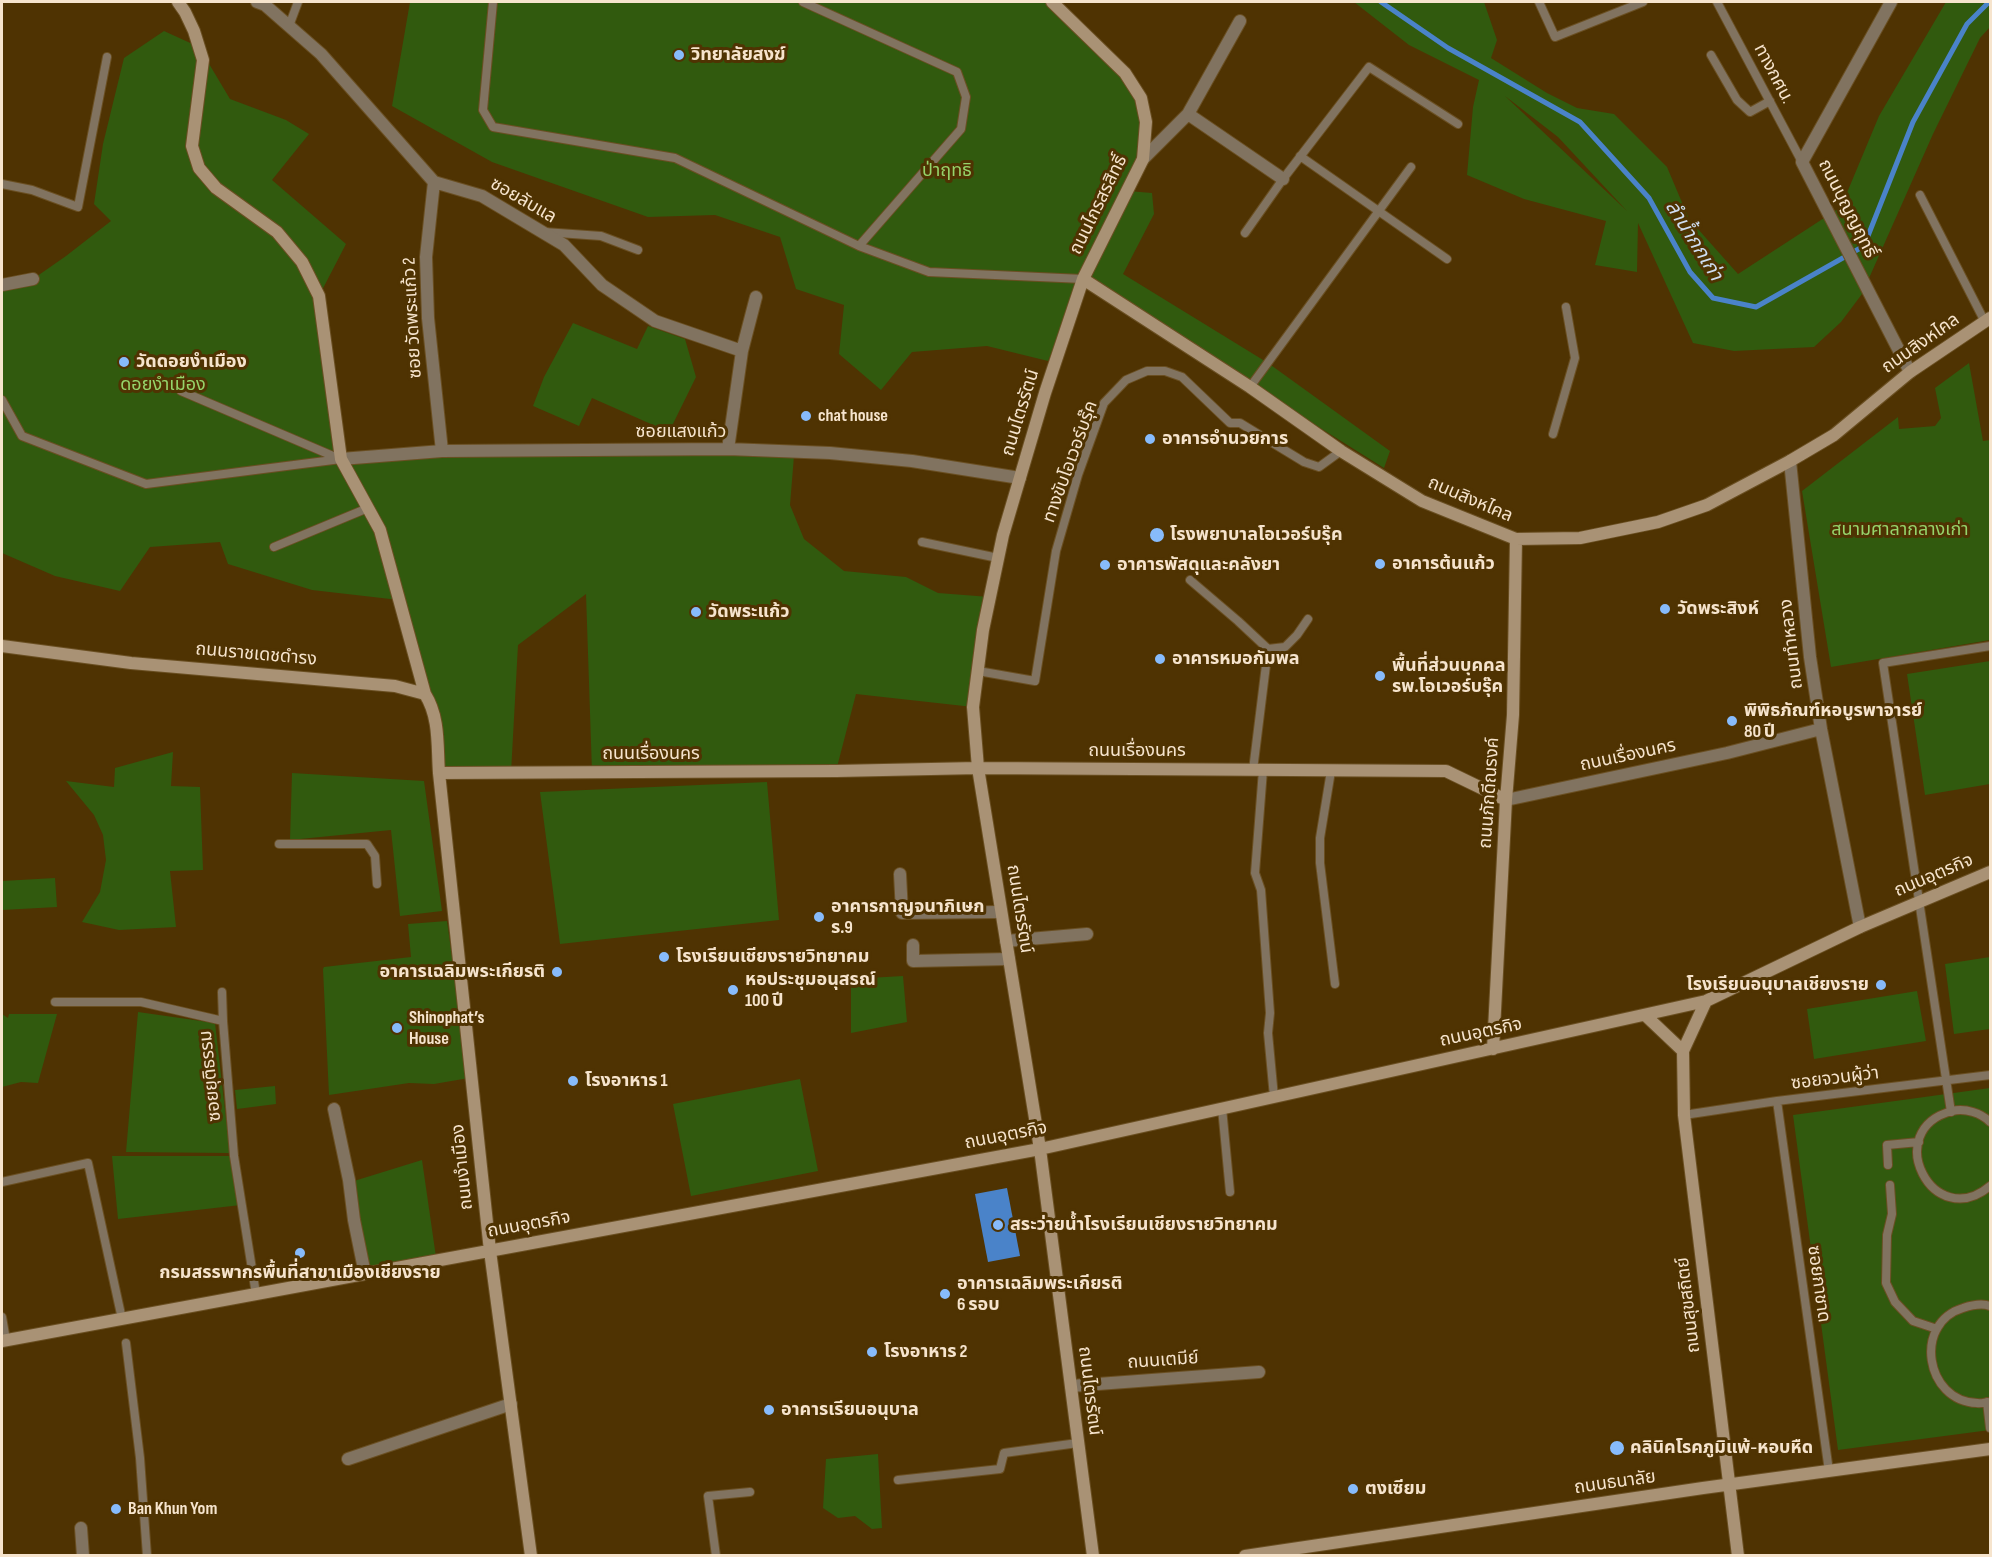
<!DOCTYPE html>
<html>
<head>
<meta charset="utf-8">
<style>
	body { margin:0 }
	#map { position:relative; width:1992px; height:1557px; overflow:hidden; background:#4f3302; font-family:"Sofia Sans Condensed",sans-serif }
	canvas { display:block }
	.frame { position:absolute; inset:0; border:3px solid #f6e4cd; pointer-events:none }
</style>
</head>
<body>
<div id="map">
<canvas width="1992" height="1557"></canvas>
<div class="frame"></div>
</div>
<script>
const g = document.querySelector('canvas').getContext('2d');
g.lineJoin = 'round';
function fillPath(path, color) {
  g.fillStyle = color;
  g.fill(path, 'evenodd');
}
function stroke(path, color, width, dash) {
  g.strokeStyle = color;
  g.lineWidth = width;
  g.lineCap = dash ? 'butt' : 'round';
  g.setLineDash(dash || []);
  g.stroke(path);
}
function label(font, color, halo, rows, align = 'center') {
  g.font = font + ' "Sofia Sans Condensed","Noto Sans Thai",sans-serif';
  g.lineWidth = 6;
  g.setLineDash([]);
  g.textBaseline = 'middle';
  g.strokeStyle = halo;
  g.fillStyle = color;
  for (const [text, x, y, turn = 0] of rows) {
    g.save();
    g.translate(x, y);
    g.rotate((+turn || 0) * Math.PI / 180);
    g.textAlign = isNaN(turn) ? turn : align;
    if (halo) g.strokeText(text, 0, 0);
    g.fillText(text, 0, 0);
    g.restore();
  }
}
const green = new Path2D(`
	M410,2h642l89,96 2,61 -15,32 24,2 2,21 -31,60 145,89 122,88 -6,17 -301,-189 -35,82 -61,-15 -75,6 -31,38 -42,-36 5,-49 -48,-16 -16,-52 -65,-22 -67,2 -156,-55 -100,-56z
	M1354,2h130l13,38 -6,18 56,35 30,15 37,6 53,53 22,52 49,55 103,-67 38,-91 67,-114h44v25l-10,11 -47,96 -71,160 -21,28 -27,25 -80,4 -41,-8 -55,-120 -1,49 -42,-7 11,-44 -82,-22 -57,-24 6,-68 6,-27 -70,-35zM1505,96l53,41 69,74z
	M164,31l35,16 31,52 56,21 23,14 -37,46 74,64 -27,52 13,145 10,18 256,-9 196,6 -4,49 14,34 40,32 62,6 32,16 52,4 -17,110 -117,-13 -20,77 -244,1 -6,-178 -68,51 -7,128h-72l-14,-79 -26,-94 -87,-10 -84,-26 -8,-22 -70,5 -30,44 -65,-15 -53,-23v-267l31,-7 33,-23 45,-35 -17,-17 9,-60 21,-86z
	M573,323l64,26 11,-23 37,13 11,38 -27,55 -77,-34 -13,28 -46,-20 11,-29z
	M1969,363l14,78 7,-1v200l-159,27 -29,-176 96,-74 1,12 36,-3 6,-8 -6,-30z
	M1990,661v123l-65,11 -18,-121z
	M173,752l-2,34 29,1 3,83 -33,1 6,56 -57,3 -37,-8 18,-30 6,-32 -3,-25 -9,-20 -28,-34 48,6 1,-19z
	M292,773l132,8 18,130 -42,5 -9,-86 -101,10z
	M767,782l12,138 -219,24 -20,-152z
	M55,878l2,29 -55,3v-29z
	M447,921l22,157 -35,6 -25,-1 -80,12 -6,-126 1,-2 87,-10 -3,-33z
	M1990,957v72l-36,5 -9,-70z
	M903,976l4,46 -56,11v-54z
	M1917,991l9,50 -112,18 -7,-50z
	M138,1012l77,11 15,130 -104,-1z
	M2,1014l6,4 1,-4h48l-19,69 -17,-1 -19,5z
	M800,1079l18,92 -127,25 -18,-92z
	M275,1086l1,18 -39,5 -2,-19z
	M1990,1088v342l-152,20 -45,-335z
	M112,1156h122l7,49 -123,14z
	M422,1160l14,97 -68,10 -14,-86z
	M878,1454l4,74 -10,1 -17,-13 -17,2 -15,-10 3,-49z`);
const water = new Path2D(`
	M1007,1188l13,68 -32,6 -13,-68z`);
const stream = new Path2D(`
	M1381,2l67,46 132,74 69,76 41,74 23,26 43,9 108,-61 49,-124 54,-98 22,-22`);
const lane = new Path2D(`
	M493,2l-10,108 10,17 182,31 184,88 102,-117 5,-32 -9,-25 -154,-70
	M1539,2l16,35 88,-35
	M1717,2l85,160
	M289,26l9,-24
	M1711,55l26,45 13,12 20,-11
	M1300,156l147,103
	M2,184l30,6 46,17 29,-150
	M1920,195l65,127
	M544,232l57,4 37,14
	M1245,233l38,-54 86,-112 89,57
	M859,246l70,26 154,7
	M1250,387l161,-220
	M181,391l159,68
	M2,400l20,36 124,48 195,-25
	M1553,434l22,-76 -9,-51
	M922,542l76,16
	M274,547l94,-39
	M1190,580l48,41 30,28 -15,121
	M1268,649l17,-2 12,-12 11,-16
	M978,671l57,10 21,-130 22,-76 26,-72 22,-23 21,-9h18l17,6 48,46h10l64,39 15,5 22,-16
	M1263,770l-8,103 6,17 9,123 -2,20 6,64
	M1331,771l-11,67v25l15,121
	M279,844h88l8,12 2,28
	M222,992l1,29
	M55,1002h86l82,19 11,135 22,138
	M1777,1101l52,370
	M1222,1108l8,84
	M1951,1112l-68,-449 107,-17
	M1684,1115l93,-14 213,-26
	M1990,1122c-9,-9 -24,-14 -38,-11 -72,19 -19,123 38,75
	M1888,1165l-1,-20 32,-3
	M2,1182l86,-19 34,156
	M1890,1185l2,29 -5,21 -1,48 9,19 18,19 24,8
	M1990,1306c-8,-3 -18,-1 -27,2 -50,15 -38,93 14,95 4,1 9,-1 13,-1
	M2,1317l4,23
	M126,1343l14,115 7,98
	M1987,1402l3,26
	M898,1480l102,-11 4,-16 74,-10
	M716,1556l-8,-60 42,-4`);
const street = new Path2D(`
	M257,2l8,3 56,49 113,128 48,14 82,49 38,40 53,36 87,30
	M1891,2l-89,160 108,210
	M1188,114l95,65
	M1143,159l45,-45 52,-93
	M434,182l-8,75 2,61 14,133
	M2,285l31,-6
	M728,449l14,-98 14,-54
	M341,459l101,-8 286,-2 102,4 82,8 108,17
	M1790,461l20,196 11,72 39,198
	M1506,800l221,-47 94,-24
	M900,874l2,39 99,-1
	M1006,941l81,-7
	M913,945v16l96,-2
	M334,1109l15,71 5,40 11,54
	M1071,1386l188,-14
	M348,1459l163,-55
	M81,1528l2,28`);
const secondary = new Path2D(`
	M178,2l7,10 9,19 9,29 -11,86 7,22 17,20 61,44 25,30 17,34 22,163 39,71 45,164c15,24 12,52 14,79l51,478 41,305
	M1052,2l73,71 16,25 5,24 -3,37 -60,120 -38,114 -42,142 -20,95 -10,77 5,61 62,381 53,407
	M1083,279l167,108 91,64 81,50 94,38 64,-1 78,-16 49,-17 83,-44 44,-26 76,-63 80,-54
	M2,646l129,17 264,23 30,8
	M439,773l397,-2 142,-3 468,3 60,29
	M1706,1001l-23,50 1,64 54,441
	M1645,1015l38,36
	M1493,1049l13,-249 7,-85 3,-176
	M2,1341l1038,-192 666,-148 154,-74 130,-55
	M1245,1556l458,-68 287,-39`);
const markers = [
	[679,55,6,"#87bbfb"],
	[124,362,6,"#87bbfb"],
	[806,416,6,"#87bbfb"],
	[1150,439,6,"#87bbfb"],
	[1157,535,8,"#87bbfb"],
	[1380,564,6,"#87bbfb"],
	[1105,565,6,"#87bbfb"],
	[1665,609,6,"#87bbfb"],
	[696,612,6,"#87bbfb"],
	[1160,659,6,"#87bbfb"],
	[1380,676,6,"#87bbfb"],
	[1732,721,6,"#87bbfb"],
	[819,917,6,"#87bbfb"],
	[664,957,6,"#87bbfb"],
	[557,972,6,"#87bbfb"],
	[1881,985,6,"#87bbfb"],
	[733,990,6,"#87bbfb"],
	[397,1028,6,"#87bbfb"],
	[573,1081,6,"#87bbfb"],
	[998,1225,6,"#87bbfb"],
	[300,1253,6,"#87bbfb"],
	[945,1294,6,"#87bbfb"],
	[872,1352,6,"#87bbfb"],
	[769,1410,6,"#87bbfb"],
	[1617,1448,8,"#87bbfb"],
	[1353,1489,6,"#87bbfb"],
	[116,1509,6,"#87bbfb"]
];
const poiNames = [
	["วิทยาลัยสงฆ์",691,55],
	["วัดดอยงำเมือง",136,362],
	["chat house",818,416],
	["อาคารอำนวยการ",1162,439],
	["โรงพยาบาลโอเวอร์บรุ๊ค",1170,535],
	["อาคารต้นแก้ว",1392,564],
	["อาคารพัสดุและคลังยา",1117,565],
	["วัดพระสิงห์",1677,609],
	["วัดพระแก้ว",708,612],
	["อาคารหมอกัมพล",1172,659],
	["พื้นที่ส่วนบุคคล",1392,666],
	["รพ.โอเวอร์บรุ๊ค",1392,687],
	["พิพิธภัณฑ์หอบูรพาจารย์",1744,711],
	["80 ปี",1744,732],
	["อาคารกาญจนาภิเษก",831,907],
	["ร.9",831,928],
	["โรงเรียนเชียงรายวิทยาคม",676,957],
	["อาคารเฉลิมพระเกียรติ",545,972,"right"],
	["หอประชุมอนุสรณ์",745,980],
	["100 ปี",745,1001],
	["โรงเรียนอนุบาลเชียงราย",1869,985,"right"],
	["Shinophat’s",409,1018],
	["House",409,1039],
	["โรงอาหาร 1",585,1081],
	["สระว่ายน้ำโรงเรียนเชียงรายวิทยาคม",1010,1225],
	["กรมสรรพากรพื้นที่สาขาเมืองเชียงราย",300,1273,"center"],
	["อาคารเฉลิมพระเกียรติ",957,1284],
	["6 รอบ",957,1305],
	["โรงอาหาร 2",884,1352],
	["อาคารเรียนอนุบาล",781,1410],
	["คลินิคโรคภูมิแพ้-หอบหืด",1630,1448],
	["ตงเซียม",1365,1489],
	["Ban Khun Yom",128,1509]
];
const streetNames = [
	["ทางกศน.",1773,74,62],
	["ซอยลับแล",523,201,30],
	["ถนนไกรสรสิทธิ์",1099,205,-64],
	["ถนนบุญญฤทธิ์",1847,209,63],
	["ซอย วัดพระแก้ว 2",413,318,-93],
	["ถนนสิงหไคล",1921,344,-35],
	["ถนนไตรรัตน์",1021,413,-73],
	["ซอยแสงแก้ว",681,432],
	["ทางขับโอเวอร์บรุ๊ค",1071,462,-70],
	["ถนนสิงหไคล",1470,500,23],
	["ถนนทำหลวง",1792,644,-97],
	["ถนนราชเดชดำรง",256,655,5],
	["ถนนเรื่องนคร",1137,751],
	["ถนนเรื่องนคร",651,754],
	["ถนนเรื่องนคร",1628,756,-12],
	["ถนนภักดีณรงค์",1490,793,-86],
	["ถนนอุตรกิจ",1934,876,-23],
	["ถนนไตรรัตน์",1019,909,81],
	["ถนนอุตรกิจ",1481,1033,-12],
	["ซอยยุติธรรม",211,1076,-96],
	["ซอยจวนผู้ว่า",1835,1079,-7],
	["ถนนอุตรกิจ",1006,1136,-11],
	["ถนนงำเมือง",463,1167,-96],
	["ถนนอุตรกิจ",529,1225,-10],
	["ซอยกาชาด",1818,1284,82],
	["ถนนสุขสถิตย์",1689,1305,-97],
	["ถนนเตมีย์",1163,1361,-4],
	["ถนนไตรรัตน์",1089,1391,83],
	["ถนนธนาลัย",1615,1483,-8]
];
const parkNames = [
	["ป่าฤทธิ",947,171],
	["ดอยงำเมือง",163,385],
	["สนามศาลากลางเก่า",1900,530]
];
const waterNames = [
	["ลำน้ำกกเก่า",1693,241,58]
];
fillPath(green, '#315a0e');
fillPath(water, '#4a83c9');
stroke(stream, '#4a83c9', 5);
stroke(lane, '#6a4f22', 10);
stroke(street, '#6a4f22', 14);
stroke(secondary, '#6a4f22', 14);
stroke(lane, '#817360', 8);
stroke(street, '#817360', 12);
stroke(secondary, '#a99275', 12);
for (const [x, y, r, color] of markers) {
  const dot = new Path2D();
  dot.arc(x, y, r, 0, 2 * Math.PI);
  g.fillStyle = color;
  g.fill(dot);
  stroke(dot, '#4f3302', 2);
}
label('bold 18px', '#f6e4cd', '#4f3302', poiNames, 'left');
label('18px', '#f6e4cd', '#4f3302', streetNames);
label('18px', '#95d46b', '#4f3302', parkNames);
label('italic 20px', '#cfddf0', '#4f3302', waterNames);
</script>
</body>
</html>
